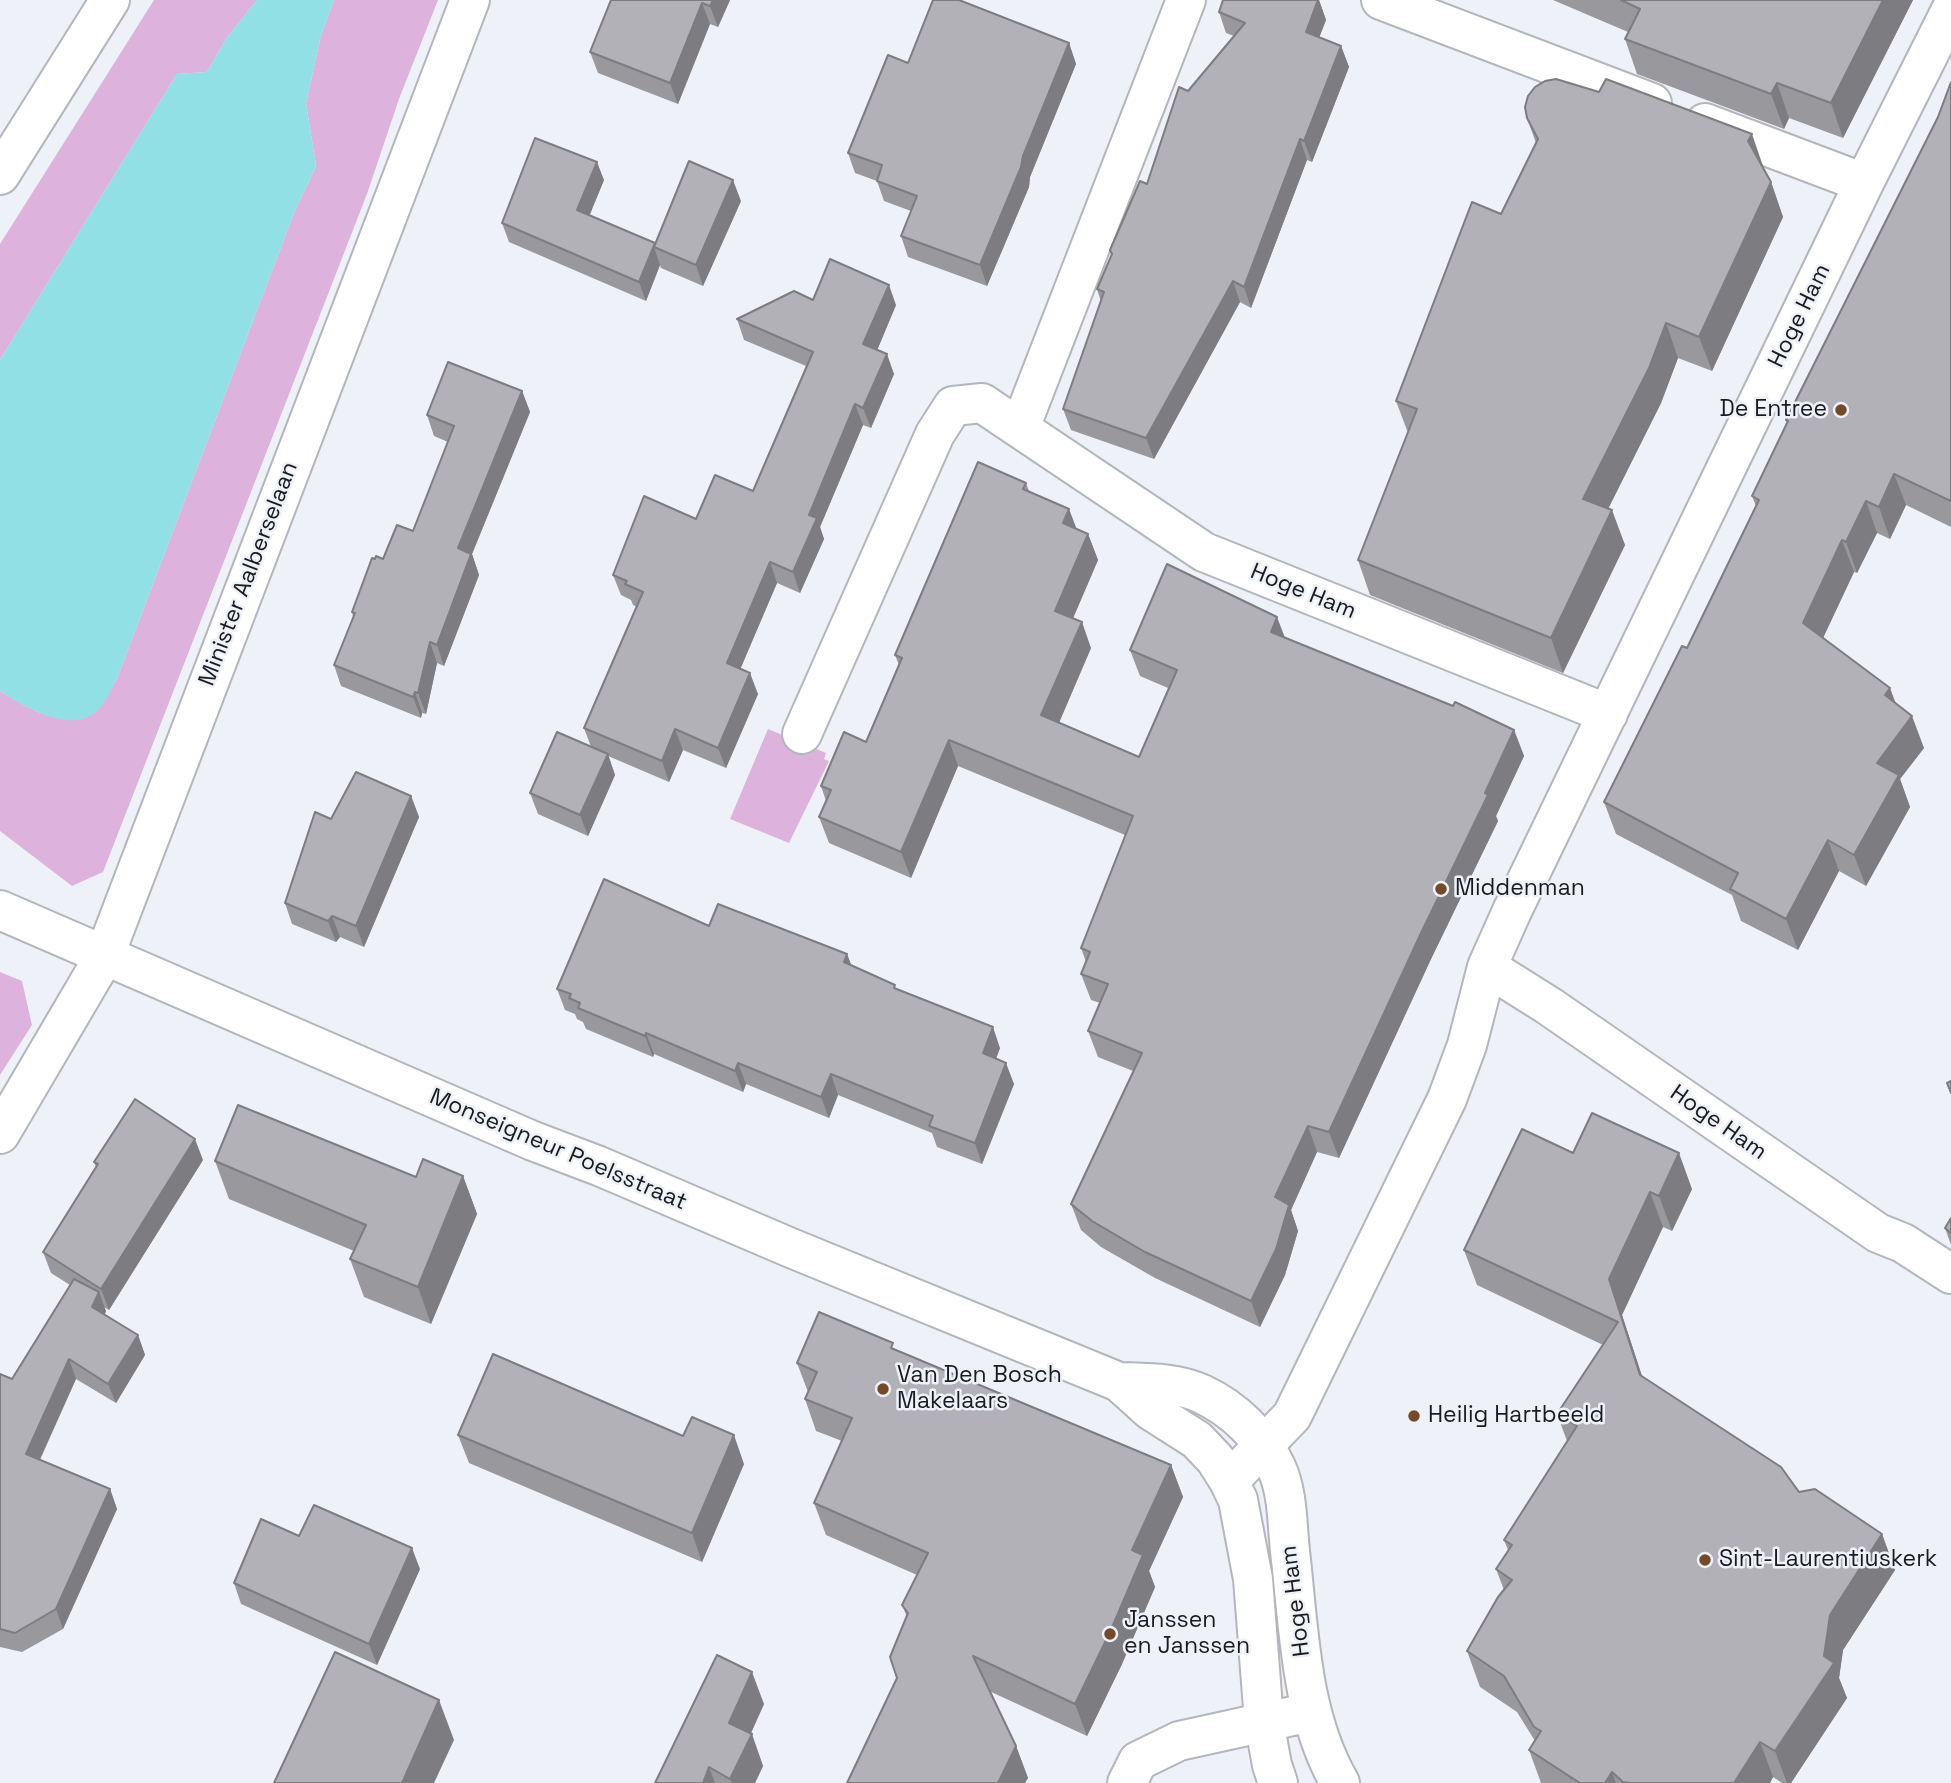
<!DOCTYPE html>
<html>
<head>
<meta charset="utf-8">
<style>
	body { margin:0 }
	canvas { display:block; background:#eef2f8 }
</style>
</head>
<body>
<canvas width="1951" height="1783"></canvas>
<script>
const g = document.querySelector('canvas').getContext('2d');
g.lineJoin = 'round';
function fillPath(path, color) {
  g.fillStyle = color;
  g.fill(path, 'evenodd');
}
function stroke(path, color, width, dash) {
  g.strokeStyle = color;
  g.lineWidth = width;
  g.lineCap = dash ? 'butt' : 'round';
  g.setLineDash(dash || []);
  g.stroke(path);
}
function label(font, color, halo, rows, align = 'center') {
  g.font = font + ' "Space Grotesk",sans-serif';
  g.lineWidth = 5;
  g.setLineDash([]);
  g.textBaseline = 'middle';
  g.strokeStyle = halo;
  g.fillStyle = color;
  for (const [text, x, y, turn = 0] of rows) {
    g.save();
    g.translate(x, y);
    g.rotate((+turn || 0) * Math.PI / 180);
    g.textAlign = isNaN(turn) ? turn : align;
    if (halo) g.strokeText(text, 0, 0);
    g.fillText(text, 0, 0);
    g.restore();
  }
}
const green = new Path2D(`
	M154,0h103l-31,39 -19,33 -30,2 -177,286v-116z
	M334,0h104l-39,99 -32,95 -264,678 -31,14 -72,-55v-140c49,30 87,49 118,-15l176,-463 22,-47 -10,-63 15,-68z
	M768,729l58,24 -2,6 5,2 -40,82 -59,-24z
	M0,972l22,9 10,44 -32,50z`);
const water = new Path2D(`
	M257,0h77l-13,35 -15,68 10,63 -22,47 -176,463c-6,12 -11,25 -20,34 -26,26 -74,-4 -98,-19v-331l177,-286 30,-2 19,-33z`);
const minor = new Path2D(`
	M1381,0l271,103
	M1705,123l159,60
	M1020,428l166,-428
	M802,734l133,-300 18,-28 29,-3 222,149 404,162
	M1487,967l62,39 329,227 25,10 48,31
	M0,1134l104,-177 366,-957
	M1229,1481l63,-65 155,-317 20,-54 20,-78 25,-56 352,-728 87,-173`);
const tertiary = new Path2D(`
	M1127,1783l11,-22 41,-20 132,-29`);
const secondary = new Path2D(`
	M0,175l110,-175
	M0,910l533,231 66,25 192,82 328,134 31,28 47,30 18,19 14,22 9,19 15,79 11,142 8,44 6,18
	M1119,1382c28,1 57,0 83,12 32,15 60,42 74,73 12,25 11,57 14,84 9,77 10,163 50,232`);
const wall = new Path2D(`
	M611,0h119l-12,27 -8,-3 -32,80 -80,-31 -8,-21z
	M1319,0l7,20 -7,18 22,8 8,21 -37,95 -5,-2 -56,148 -11,-6 -86,157 -83,-29 -8,-21 38,-107 -4,-13 50,-105 41,-93 46,-55 -8,-3 -7,-21z
	M1553,0h360l-70,138 -54,-20 -5,11 -147,-55 -12,-35 3,-7z
	M1069,43l7,21 -46,113 -1,10 -42,99 -79,-29 -7,-21 10,-25 -27,-10 -7,-20 -22,-8 -7,-20 60,-90z
	M1951,82v445l-45,-22 -16,34 -13,-6 -20,40 -3,-1 -31,66 73,66 28,44 -24,31 10,28 -44,79 -27,-15 -41,79 -57,-29 -9,-26 -116,-61 -12,-32 83,-154 69,-142 -4,-10 35,-72 -1,-4 152,-303z
	M1527,118l237,51 7,13 12,35 -71,154 -34,-13 -17,45 -53,106 17,36 -62,128 -193,-78 -12,-35 50,-127 -12,-32 105,-187 35,-71z
	M604,180l-15,35 67,28 85,-42 -38,85 -42,-18 -1,-3 -14,36 -137,-59 -7,-19z
	M813,300l83,5 -19,45 17,24 -23,54 -8,-3 -43,102 4,12 -24,54 -23,-10 -37,86 18,25 -32,74 -43,-18 -14,32 -61,-26 7,19 -27,61 -50,-22 -8,-21 61,-46 -7,-19 53,-121 -4,-2 -2,-5 -10,-5 -8,-20 83,-56 57,-28 53,-125 -62,-26 -7,-21z
	M522,391l8,21 -58,142 7,21 -35,91 -7,-3 -11,51 -4,-1 -1,5 -80,-32 -7,-21 19,-48 -1,-5 31,-53 30,-28 35,-89 -14,-6 -7,-21z
	M1026,483l3,8 48,38 11,5 10,26 -25,58 18,30 -32,75 80,34 29,-69 -28,-12 -10,-26 155,-12 168,68 61,24 10,26 -28,60 2,5 -67,138 -92,199 -22,-6 -26,58 7,21 -13,44 -25,52 -105,-49 -54,-31 -20,-17 -10,-26 62,-133 -35,-14 -10,-26 12,-28 -9,-3 -10,-26 5,-12 -5,-14 44,-113 -167,-69 -47,112 -82,-35 -10,-26 7,-16 -5,-15 45,-44 33,-77 -4,-10z
	M411,796l8,21 -55,130 -24,-10 -4,5 -44,-18 -7,-21 46,-84z
	M709,926l138,28 4,11 149,83 -4,11 18,25 -32,80 -45,-17 -5,-14 -94,-38 -9,23 -83,-34 -3,8 -89,-38 -1,3 -67,-28 -3,-7 -6,-3 -2,-5 -10,-4 -8,-21z
	M1573,1153l119,36 -20,42 -9,-4 -41,88 20,61 157,116 83,42 13,36 -52,80 -4,28 8,20 -56,85h-9l-9,-6 -3,6h-229l-12,-33 6,-9 -18,-29 -37,-25 -13,-36 37,-61 -8,-21 12,-19 -4,-10 63,-99 -10,-27 46,-69 -126,-60 -13,-35z
	M203,1160l-94,150 -5,-3 2,4 -1,3 33,21 7,20 -29,48 -40,-24 -36,81 70,29 7,20 -54,120 -41,23 -22,-5v-273l12,5 58,-94 -19,-12 -8,-21 53,-85 -2,-5z
	M215,1161l201,16 47,-1 14,38 -46,110 -67,-27 -14,-38 4,-8 -125,-52z
	M1951,1218v27l-6,-17z
	M895,1349l276,116 12,32 -34,74 6,16 -33,77 -35,72 -98,-45 27,55 12,32 -3,5h-178l50,-105 10,-61 -5,-12 15,-30 -91,-40 -12,-32 28,-62 -26,-10 -11,-32 3,-7 -11,-29z
	M458,1435l286,29 -42,98 -233,-99z
	M299,1536l121,33 -43,96 -136,-61 -7,-21z
	M764,1704l-13,29 12,33 -8,17h-100z`);
const shadedWall = new Path2D(`
	M713,0h17l-12,27 -8,-21z
	M1319,0l7,20 -13,33 -7,-21z
	M1883,0h30l-70,138 -12,-35z
	M702,3l8,21 -32,80 -8,-21z
	M1069,43l7,21 -46,113 -1,10 -42,99 -7,-21z
	M1341,46l8,21 -37,95 -8,-21z
	M1777,83l12,35 -5,11 -13,-35z
	M1752,134l12,35 -3,7 -13,-35z
	M1300,139l7,21 -56,148 -7,-21z
	M597,162l7,18 -20,49 -7,-19z
	M733,180l8,21 -38,85 -7,-21z
	M1771,182l12,35 -71,154 -13,-34z
	M654,247l6,18 -14,36 -7,-19z
	M1233,281l7,21 -86,157 -8,-21z
	M889,285l7,20 -25,60 -8,-21z
	M1666,323l12,35 -17,45 -65,130 -13,-34z
	M887,354l7,20 -23,54 -8,-20z
	M522,391l8,21 -58,142 7,21 -35,91 -7,-21 21,-97z
	M855,404l8,21 -43,102 4,12 -24,54 -7,-21 16,-57z
	M1894,474l12,31 -16,34 -11,-32z
	M1866,501l11,32 -20,40 -11,-31z
	M1069,509l10,26 -16,-12z
	M1612,510l13,35 -62,128 -12,-35z
	M1088,534l10,26 -33,77 -10,-26z
	M1842,540l12,32 -39,83 -12,-32z
	M770,562l7,21 -43,101 -7,-21z
	M1277,617l10,26 -16,-11z
	M1082,622l9,26 -40,93 -10,-26z
	M430,642l7,21 -11,51 -8,-21z
	M750,673l8,21 -32,74 -8,-20z
	M1890,688l12,32 -17,-25z
	M415,692l7,21 -1,5 -8,-21z
	M1912,716l12,32 -24,31 10,28 -44,79 -12,-31 23,-92z
	M675,729l8,21 -14,32 -7,-21z
	M1514,730l10,26 -28,60 2,5 -67,138 -92,199 -10,-26z
	M949,740l9,26 -47,112 -10,-26z
	M608,754l7,21 -27,61 -8,-21z
	M411,796l8,21 -55,130 -8,-21z
	M1828,840l11,31 -41,79 -12,-31z
	M332,916l8,21 -4,5 -8,-21z
	M847,954l8,21 -11,-13z
	M993,1027l7,21 -10,26 -7,-21z
	M646,1033l8,21 -1,3 -8,-21z
	M738,1063l8,21 -3,8 -8,-21z
	M1006,1063l8,21 -32,80 -7,-21z
	M831,1074l7,21 -9,23 -8,-21z
	M1308,1126l9,26 -26,58 7,21 -13,44 -25,52 -9,-26 24,-104z
	M195,1139l8,21 -94,150 -8,-21z
	M1679,1153l13,36 -20,42 -13,-35z
	M463,1176l14,38 -46,110 -13,-37z
	M1650,1192l13,35 -41,88 31,95 -13,-35 -31,-96z
	M99,1292l7,19 -7,15 -7,-19z
	M138,1335l7,20 -29,48 -8,-19z
	M69,1359l7,20 -43,95 -7,-20z
	M734,1435l10,29 -42,98 -10,-29z
	M1171,1465l12,32 -34,74 6,16 -33,77 -35,72 -12,-32 57,-154z
	M110,1489l7,20 -54,120 -7,-20z
	M1882,1534l13,36 -52,80 -4,28 8,20 -56,85h-4l-12,-32 49,-95 6,-41z
	M412,1548l8,21 -43,96 -8,-21z
	M752,1672l12,32 -23,51 -12,-32z
	M439,1700l15,40 -20,43h-32z
	M752,1734l11,32 -8,17h-23l-2,-4z
	M1760,1742l13,35 -3,6h-36z
	M1016,1746l12,32 -3,5h-27z
	M709,1767l6,16h-12z
	M1612,1772l4,11h-11z`);
const building = new Path2D(`
	M611,0h102l-3,6 -8,-3 -32,80 -80,-31z
	M933,0h26l110,43 -46,113 -2,11 -41,98 -79,-29 16,-40 -40,-15 5,-16 -34,-12 40,-98 20,8z
	M1223,0h95l-12,32 35,14 -37,95 -4,-2 -56,148 -11,-6 -87,157 -83,-29 41,-117 -7,-3 15,-35 -2,-4 30,-69 7,3 32,-97 9,4 57,-68 -26,-11z
	M1621,0h262l-52,103 -54,-20 -6,11 -146,-55 15,-30z
	M1556,79l43,13 7,-13 146,55 -4,7 23,41 -72,155 -33,-14 -17,45 -66,131 29,11 -61,128 -193,-78 59,-151 -21,-8 76,-199 29,12 37,-75 -11,-21 -2,-11 3,-11 7,-9 10,-6z
	M1951,82v419l-57,-27 -15,33 -13,-6 -20,41 -4,-2 -39,83 87,65 -5,7 27,21 -35,47 22,12 -45,80 -26,-15 -42,79 -56,-30 8,-16 -134,-71 78,-156 5,2 72,-148 -7,-4 36,-75 -2,-1 152,-303z
	M535,138l62,24 -20,48 78,33 -16,39 -137,-59z
	M689,161l44,19 -37,85 -42,-18z
	M830,259l59,26 -26,59 24,10 -24,54 -8,-4 -46,111 8,3 -24,54 -23,-10 -43,101 23,10 -32,75 -43,-19 -13,32 -78,-33 59,-136 -18,-8 2,-3 -14,-6 31,-79 52,23 19,-44 38,16 60,-139 -76,-33 57,-28 19,9z
	M448,362l74,29 -64,157 13,6 -34,91 -7,-3 -12,51 -3,-1 -2,5 -79,-32 21,-52 -3,-1 20,-54 3,1 1,-3 7,3 14,-34 16,6 41,-105 -27,-11z
	M978,462l48,21 -3,6 46,20 -6,14 25,11 -33,77 27,11 -41,93 98,42 38,-87 -47,-20 37,-86 110,53 -6,15 182,74 2,-4 59,28 -29,63 3,2 -67,138 -92,199 -21,-6 -33,71 14,8 -13,44 -25,52 -106,-49 -53,-31 -21,-17 71,-151 -54,-22 20,-47 -27,-10 9,-22 -9,-4 52,-132 -184,-76 -48,112 -82,-35 12,-27 -10,-4 23,-54 22,10 36,-84 -7,-3z
	M557,732l51,22 -28,61 -50,-22z
	M356,772l55,24 -55,130 -24,-10 -4,5 -43,-18 30,-91 16,7z
	M604,879l105,47 9,-22 129,50 -3,8 51,23 -1,3 99,39 -10,26 23,10 -31,80 -46,-17 4,-10 -102,-42 -10,23 -83,-34 -3,8 -89,-38 -1,3 -67,-28 2,-5 -11,-5 2,-4 -14,-5z
	M1951,1081v12l-4,-10z
	M135,1099l60,40 -94,150 -58,-37 55,-88 -4,-2z
	M238,1105l178,72 7,-18 40,17 -45,111 -68,-28 16,-34 -151,-64z
	M1592,1113l87,40 -20,43 -9,-4 -41,87 31,96 141,92 18,25 16,-3 67,45 -52,81 -6,41 10,7 -59,88 -15,-9 -26,41h-103l-8,-1 -11,-10 -7,11h-25l-51,-33 12,-19 -7,-4 -30,-51 -37,-25 31,-54 14,-17 -16,-11 16,-24 -8,-5 73,-114 -20,-12 61,-92 -154,-72 58,-121 51,24z
	M1951,1218v15l-6,-5z
	M74,1279l25,13 -7,15 46,28 -30,49 -39,-25 -43,95 84,35 -54,120 -41,24 -15,-4v-255l12,5z
	M819,1312l74,31 -2,5 280,117 -39,85 11,5 -33,77 -35,72 -102,-48 43,90 -18,37h-151l50,-105 -7,-21 18,-44 -6,-8 26,-52 -114,-50 38,-85 -47,-19 12,-27 -20,-9z
	M493,1354l190,82 9,-19 42,18 -42,98 -234,-98z
	M314,1505l98,43 -43,96 -135,-61 27,-64 38,17z
	M335,1652l104,48 -37,83h-128z
	M717,1655l35,17 -23,51 23,11 -22,45 -21,-12 -6,16h-48z`);
const markers = [
	[1841,410,7,"#734b2a"],
	[1441,889,7,"#734b2a"],
	[883,1389,7,"#734b2a"],
	[1414,1416,7,"#734b2a"],
	[1705,1560,7,"#734b2a"],
	[1110,1634,7,"#734b2a"]
];
const streetNames = [
	["Hoge Ham",1800,316,-64],
	["Minister Aalberselaan",249,574,-69],
	["Hoge Ham",1303,592,22],
	["Hoge Ham",1718,1123,35],
	["Monseigneur Poelsstraat",558,1150,23],
	["Hoge Ham",1296,1601,-97]
];
const poiNames = [
	["De Entree",1827,410,"right"],
	["Middenman",1455,889],
	["Van Den Bosch",897,1376],
	["Makelaars",897,1402],
	["Heilig Hartbeeld",1428,1416],
	["Sint-Laurentiuskerk",1719,1560],
	["Janssen",1124,1621],
	["en Janssen",1124,1647]
];
fillPath(green, '#ddb3de');
fillPath(water, '#91e0e5');
stroke(minor, '#b3b6bc', 42);
stroke(tertiary, '#b3b6bc', 42);
stroke(secondary, '#b3b6bc', 42);
stroke(minor, '#fff', 38);
stroke(tertiary, '#fff', 38);
stroke(secondary, '#fff', 38);
fillPath(wall, '#99989d');
fillPath(shadedWall, '#7d7c80');
fillPath(building, '#b2b1b7');
stroke(building, '#7d7c80', 2);
for (const [x, y, r, color] of markers) {
  const dot = new Path2D();
  dot.arc(x, y, r, 0, 2 * Math.PI);
  g.fillStyle = color;
  g.fill(dot);
  stroke(dot, '#eef2f8', 2.5);
}
label('23px', '#1a1b1e', '#eef2f8', streetNames);
label('23px', '#1a1b1e', '#eef2f8', poiNames, 'left');
</script>
</body>
</html>
